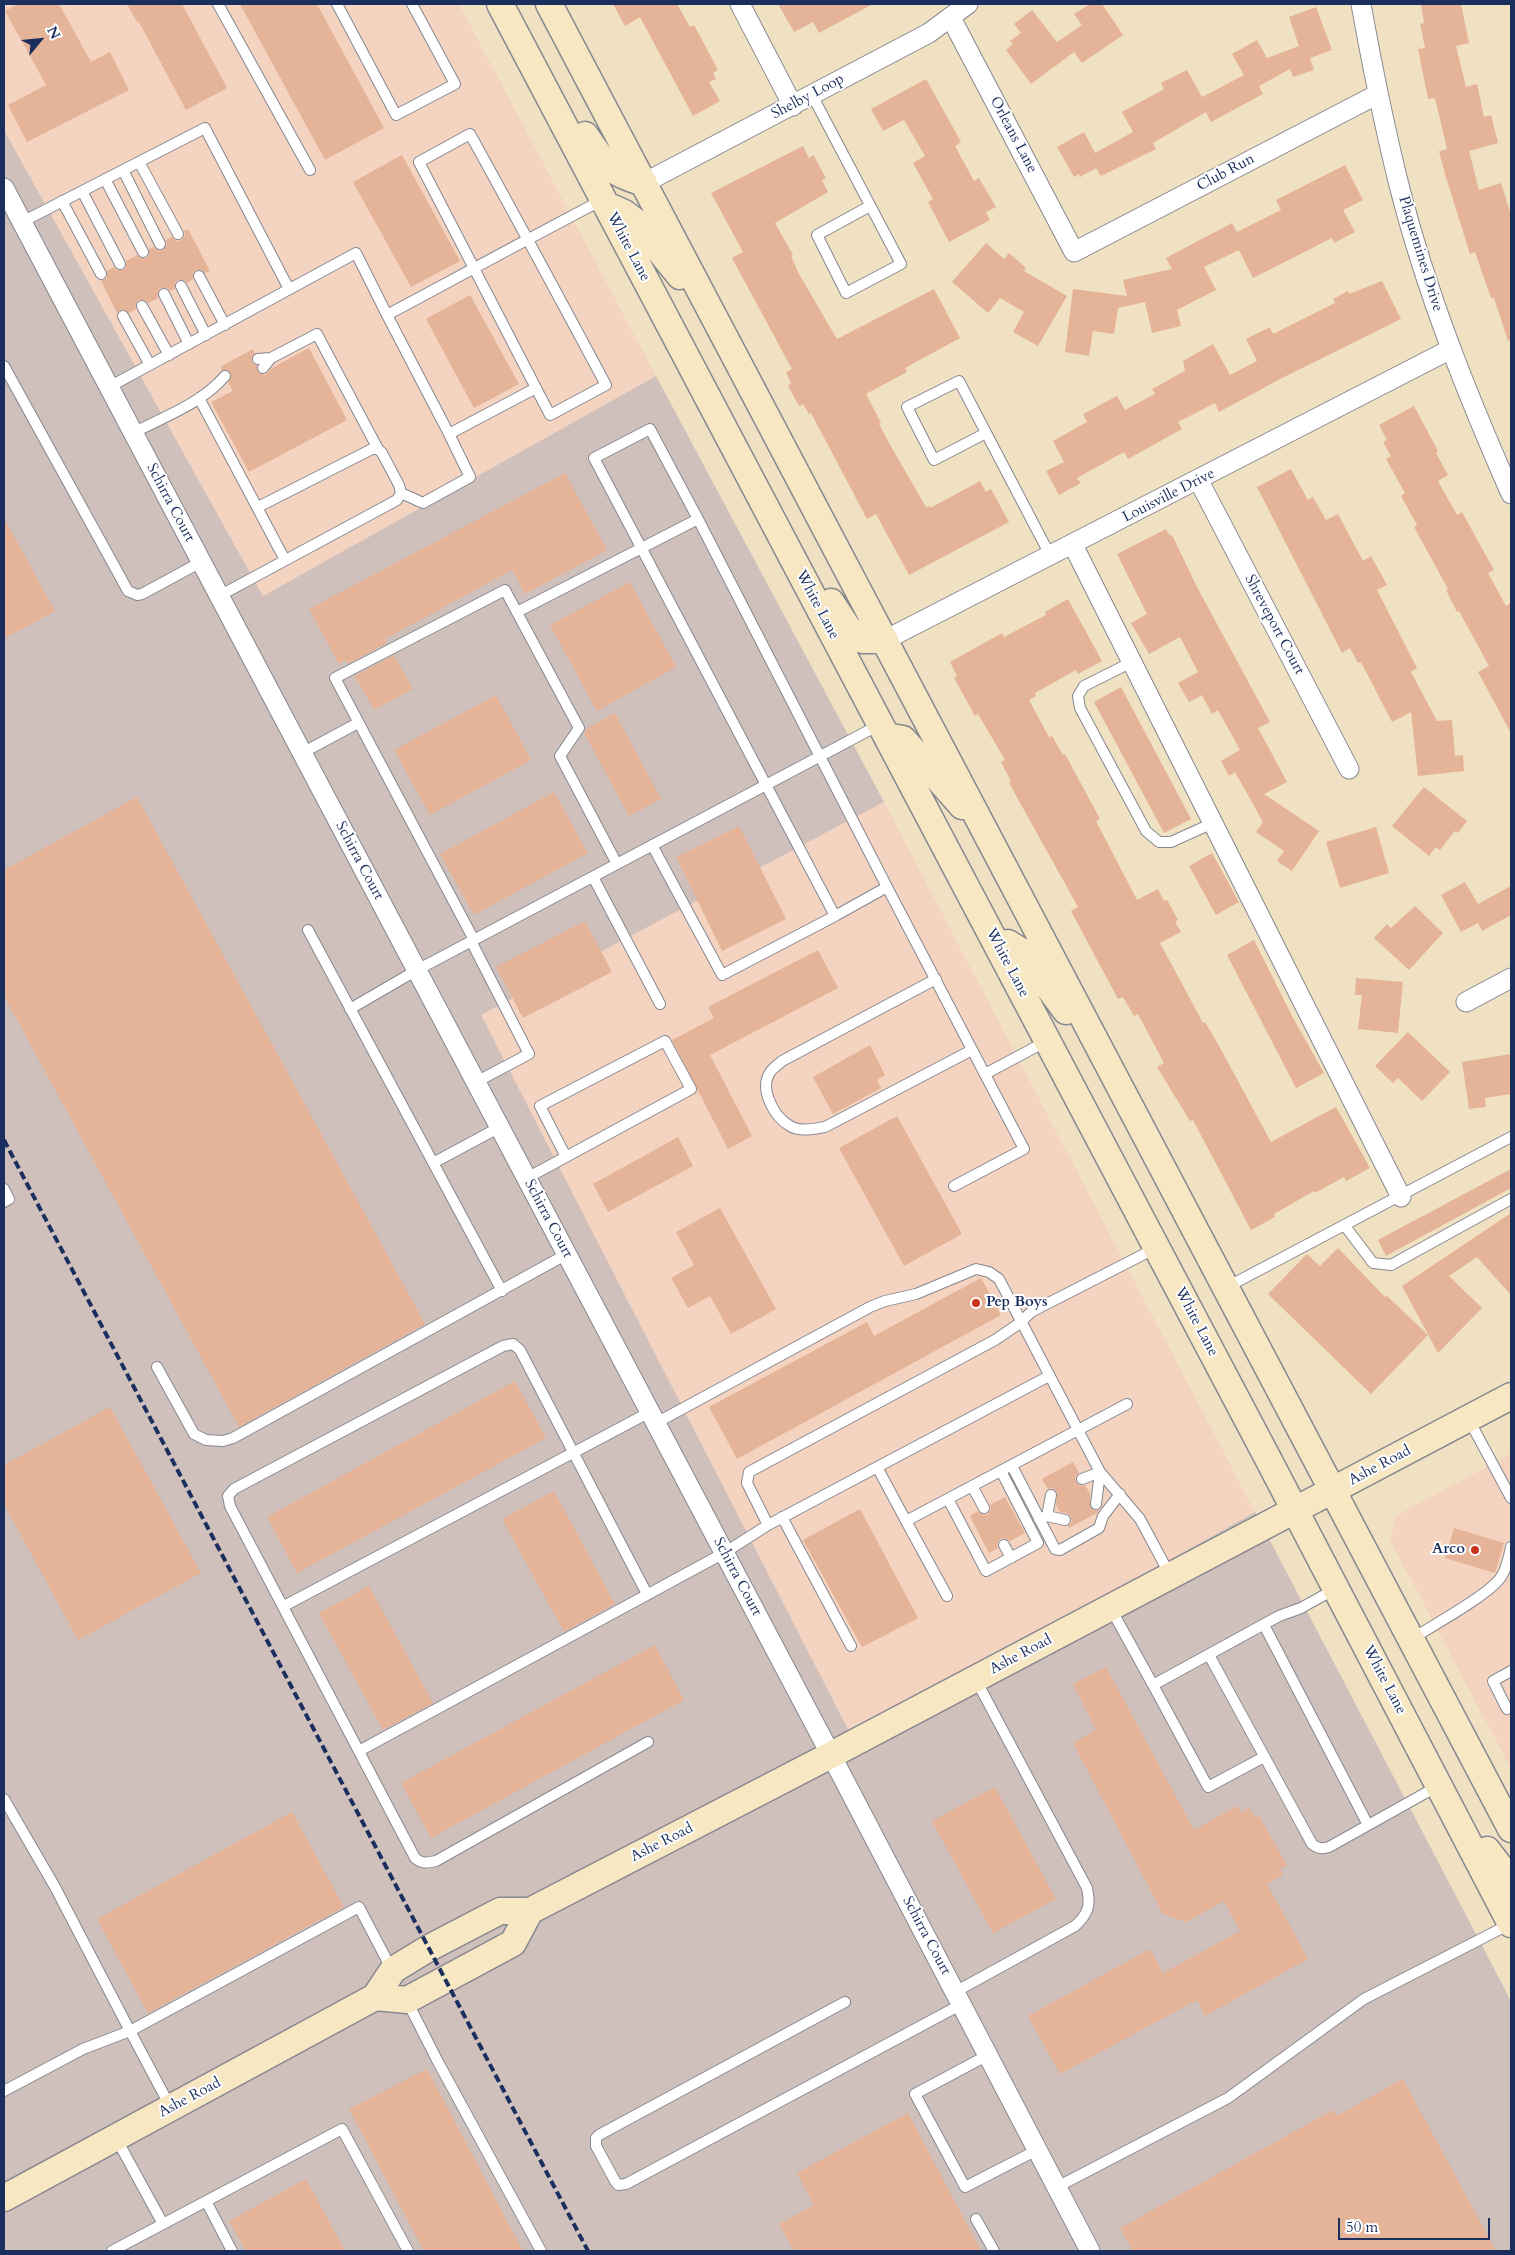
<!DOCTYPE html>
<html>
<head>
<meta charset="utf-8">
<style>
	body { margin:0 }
	#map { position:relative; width:1515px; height:2255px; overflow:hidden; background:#f0e1c3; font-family:Cardo,serif }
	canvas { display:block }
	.frame { position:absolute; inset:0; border:5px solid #1b2f5e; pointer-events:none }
	.north { position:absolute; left:15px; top:15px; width:50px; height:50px; -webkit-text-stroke:4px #fff; paint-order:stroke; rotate:62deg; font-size:14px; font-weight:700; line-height:20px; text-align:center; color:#1b2f5e }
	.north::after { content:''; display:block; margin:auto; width:18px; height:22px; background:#1b2f5e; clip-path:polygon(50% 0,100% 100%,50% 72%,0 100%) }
	.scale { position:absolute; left:1338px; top:2218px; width:152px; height:22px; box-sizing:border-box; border:2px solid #1b2f5e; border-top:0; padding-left:6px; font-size:15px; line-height:18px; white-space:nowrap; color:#1b2f5e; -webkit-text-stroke:4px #fff; paint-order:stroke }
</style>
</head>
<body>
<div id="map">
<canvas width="1515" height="2255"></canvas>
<div class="frame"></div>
<div class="north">N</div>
<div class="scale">50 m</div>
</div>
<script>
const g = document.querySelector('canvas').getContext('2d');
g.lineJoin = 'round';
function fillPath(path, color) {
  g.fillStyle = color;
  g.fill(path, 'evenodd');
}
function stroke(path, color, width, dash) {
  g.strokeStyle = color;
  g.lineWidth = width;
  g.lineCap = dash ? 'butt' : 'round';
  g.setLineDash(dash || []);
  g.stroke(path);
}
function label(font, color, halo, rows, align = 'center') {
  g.font = font + ' Cardo,serif';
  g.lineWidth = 4;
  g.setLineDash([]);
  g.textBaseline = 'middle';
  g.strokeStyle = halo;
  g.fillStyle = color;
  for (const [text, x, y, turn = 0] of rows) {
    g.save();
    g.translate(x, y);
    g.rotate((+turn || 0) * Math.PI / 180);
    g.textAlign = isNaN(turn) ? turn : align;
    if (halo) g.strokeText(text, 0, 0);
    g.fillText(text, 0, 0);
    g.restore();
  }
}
const built = new Path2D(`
	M4,4h455l197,372 -393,220 -259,-466z
	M884,802l371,710 -402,227 -373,-725z
	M1511,1454v315l-121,-229 7,-25z`);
const industrial = new Path2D(`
	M4,130l259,466 393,-220 228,426 -403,213 372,724 402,-227 256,489v250h-1507z`);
const building = new Path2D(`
	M18,4h41l32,58 19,-10 19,38 -102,52 -19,-37 38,-20 -41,-74z
	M127,4h55l45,84 -41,22 -47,-88h-2z
	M240,4h77l67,124 -59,32z
	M613,4h64l13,23 4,-2 24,45 -5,3 3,6 -7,3 11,19 -27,15 -53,-99 -15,9z
	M778,4h95l-54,29 -6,-11 -19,10z
	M1090,4h12l21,31 -41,28 -8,-11 -43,32 -25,-34 7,-6 -3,-3 11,-8 -7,-9 18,-14 25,32 25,-17 -8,-11z
	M1421,4h40l8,39 -13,3 10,41 11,-3 7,33 7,-2 7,28 -29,8 10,39 22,-7 10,32v125l-3,1 -14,-43h-3l-16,-46 -5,2 -25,-80 -6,-23 8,-2 -12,-51 -7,1 -10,-50 7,-1 -5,-24 4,-1z
	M1316,7l16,43 -22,8 4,12 -21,7 -3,-8 -31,17 4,8 -52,28 -5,-10 -53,31 3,6 -55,27 -5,-8 -16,9 -1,-3 -5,3 -17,-30 27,-15 11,21 38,-21 -11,-20 42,-23 -3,-6 26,-13 15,27 42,-22 -12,-21 25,-14 10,18 32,-12 -10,-29z
	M926,79l35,63 -6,4 19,35 5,-3 17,29 -10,5 4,8 -41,22 -21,-40 5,-3 -20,-36 12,-7 -21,-36 -21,11 -12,-22z
	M803,146l6,12 5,-3 3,7 9,16 -4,2 6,12 -53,31 18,32 -2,1 8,18 38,65 97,-50 26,49 -55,30 2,4 -41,22 15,29 -2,1 10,19 37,64 3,-1 1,2 50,-27 6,11 5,-3 18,33 -100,53 -33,-61 -9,5 -56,-106 -2,1 -6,-10 -4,2 -11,-20 3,-3 -5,-11 6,-3 -60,-111 11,-6 -32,-59z
	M402,155l58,106 -49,26 -58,-105z
	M1345,165l18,35 -20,10 12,22 -21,11 -2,-5 -79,40 -14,-28 -35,17 12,23 -39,20 4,16 -29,7 -7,-31 -27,6 -4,26 -21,-3 -4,25 -24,-4 8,-63 54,7 -4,-16 49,-11 -6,-11 66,-35 5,9 44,-22 -5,-10z
	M188,229l22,42 -5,2 -3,-3h-6l-3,3v6l-6,4 -3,-3h-6l-3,3v6l-5,2 -3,-3h-6l-3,3v7l-10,5 -3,-3h-6l-3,3v6l-7,4 -6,-4 -6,4 -16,-32 6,-3v-7l7,-4 3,3h6l3,-3v-6l11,-6 3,3h6l3,-3v-6l5,-2 5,4 4,-1 4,-5 -1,-5 6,-3 5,4 5,-1 3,-5 -1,-4z
	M986,243l18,16 5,-6 17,15 -2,3 43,25 -29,50 -25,-14 11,-20 -24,-14 -12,15 -36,-31z
	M1382,281l19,38 -119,59 -63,34 -4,-9 -37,19 4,7 -54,30 -4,-7 -47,26 4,5 -22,12 -13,-24 18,-9 -11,-21 34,-19 -4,-8 34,-18 8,14 30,-16 -3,-5 33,-18 -2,-10 30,-17 17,31 27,-14 -11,-22 24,-12 3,7 62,-31 -2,-4 15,-8 1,3z
	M470,295l49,89 -45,24 -48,-89z
	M309,348l38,72 -98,52 -38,-70 22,-11 -5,-9 3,-8 -4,-4h-5l-2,-3 33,-18 2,4 -3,3v6l5,4 1,7 7,2 7,-7z
	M1414,406l24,45 -2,2 12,22 -10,6 19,34 5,-3 32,58 -6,3 18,33 5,-3v130l-33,-61 11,-6 -30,-55 -2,1 -11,-22 2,-1 -34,-62 3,-2 -16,-29 4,-3 -19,-34 5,-3 -8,-14 4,-2 -8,-15z
	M1291,469l17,31 5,-3 13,23 12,-6 25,47 8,-5 16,29 -10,5 2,4 38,74 -6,4 26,49 15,-1 3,36 8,-1 1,16 -46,5 -7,-64 -19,10 -31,-60 -3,1 -8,-15 -8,5 -85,-166z
	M565,473l42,77 -82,44 -13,-24 -127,69 2,4 -39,21 -2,-4 -7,4 -30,-55z
	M4,518l51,93 -51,28z
	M1166,529l4,7 2,-1 25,52 73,135 -12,6 29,54 -23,12 55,37 -27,40 -15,-10 7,-10 -28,-19 7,-10 -28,-50 -6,4 -8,-15 19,-11 -22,-40 -6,4 -10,-19 -13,7 -11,-19 20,-11 -18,-35 -31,17 -18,-31 16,-9 -30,-60z
	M630,582l46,85 -79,44 -47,-86z
	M1068,599l34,62 -24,13 -2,-4 -41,23 1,3 -7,4 20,37 3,-1 11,19 2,-1 35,65 -4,2 41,79 21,-11 6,12 3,-1 11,20 -3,2 6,10 -21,11 43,80 2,-1 13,22 53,98 65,-35 34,61 -24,13 -2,-4 -29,16 -1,-2 -40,23 1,3 -24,13 -58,-110 -3,1 -33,-54 7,-4 -26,-49 -4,2 -11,-19 -5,2 -23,-43 -24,-45 7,-4 -69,-124 2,-2 -10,-19 4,-2 -27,-46 -3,2 -21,-38 3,-2 -7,-14 52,-29 2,4 42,-22 -1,-3z
	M394,655l19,34 -39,21 -19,-34z
	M1121,687l70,132 -27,14 -70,-131z
	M496,695l35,65 -101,55 -36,-65z
	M615,713l46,86 -32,17 -45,-83 2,-4z
	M1424,787l43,34 -9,12 -3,-2 -15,19 -4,-3 -7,9 -37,-30z
	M554,792l34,61 -114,62 -34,-61z
	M137,797l288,527 -186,103 -235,-431v-126z
	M739,826l47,93 -64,32 -46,-94z
	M1376,827l13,46 -49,15 -14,-46z
	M1212,853l27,49 -23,13 -27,-49z
	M1465,882l13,22 33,-18v29l-29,16 -4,-8 -17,9 -20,-37z
	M1415,906l28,27 -34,37 -35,-32 13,-14 4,4z
	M585,921l27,51 -89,46 -27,-51z
	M1254,940l39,78 31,55 -28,15 -69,-133z
	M818,950l20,38 -128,67 42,81 -24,13 -56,-109 42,-22 -6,-11z
	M1356,978l47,4 -5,51 -40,-4 4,-34h-7z
	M1408,1032l42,40 -28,29 -24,-23 -5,5 -18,-17z
	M870,1045l15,30 -8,5 4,8 -48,26 -20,-37z
	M1511,1054v40l-26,4 1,9 -17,2 -7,-47z
	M897,1116l65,118 -58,32 -65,-118z
	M678,1137l15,29 -85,46 -15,-28z
	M1511,1169v19l-125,68 -8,-16z
	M720,1208l56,101 -45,25 -21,-38 -22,12 -17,-30 23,-13 -18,-33z
	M1511,1213v82l-34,-38 -28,19 33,32 -44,45 -36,-67z
	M1338,1248l47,49 2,-1 41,39 -57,59 -103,-100 39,-40 13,12z
	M981,1278l20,37 -264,144 -28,-52 158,-85 7,14z
	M515,1381l31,57 -249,135 -30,-56z
	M110,1407l91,166 -123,67 -74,-136v-39z
	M1073,1462l6,11 -4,4 1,5 4,4 5,-1 5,9v13l5,4 4,-1 -2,3 -28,15 -1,-2 4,-4 -1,-5 -4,-4 -7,-1 -4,-7 1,-13 -4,-4 -5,1 -6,-10z
	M554,1491l61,113 -51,28 -62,-113z
	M1005,1497l20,36 -15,8 -5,-3 -5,1 -3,5 1,4 -9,5 -19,-37 8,-5 5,4 5,-1 3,-5 -1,-4z
	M860,1509l58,109 -56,29 -59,-107z
	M1454,1528l50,15 -9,30 -50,-15z
	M369,1586l64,117 -50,27 -64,-117z
	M655,1645l29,55 -253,138 -30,-55z
	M1106,1667l88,163 43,-24 4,7 8,-5 6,10 4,-2 28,49 -7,4 3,6 -16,9 41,75 -103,57 -8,-16 -137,74 -32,-58 122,-67 13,24 77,-42 -16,-30 -38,21 -23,-8 -90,-171 23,-13 -23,-46z
	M995,1787l61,112 -63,34 -61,-112z
	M292,1812l52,95 -196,106 -51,-94z
	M427,2069l96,182h-99l-75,-142z
	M1403,2079l93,172h-363l-13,-23 213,-118 3,6z
	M908,2113l73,138h-187l-15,-27 35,-19 -17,-32z
	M306,2179l39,72h-99l-17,-30z`);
const lane = new Path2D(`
	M218,4l92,166
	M337,4l59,111 59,-31 -43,-80
	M812,95l89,169 -55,29 -29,-58 53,-29
	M139,162l39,72
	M123,170l37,74
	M105,179l38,73
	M82,191l38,73
	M62,201l39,73
	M22,222l183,-94 84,161
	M199,276l26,49
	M181,286l25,49
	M164,294l25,50
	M142,306l27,49
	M123,316l27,49
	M258,359l13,-1 46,-24 61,115
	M4,366l124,225 9,4 5,-1 59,-32
	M263,368l8,-10
	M109,387l247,-134 31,62
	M536,388l-117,-226 51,-28c46,83 91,167 136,251l-56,30 -14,-27 -87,46 -62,-119c72,-39 143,-77 215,-115
	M199,398l86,162
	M133,433c31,-16 69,-30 92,-57
	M986,433l-52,27 -27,-53 52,-26 92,176
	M401,493l22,10 47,-26 -21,-43
	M219,596l178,-96 4,-7 -2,-8 -17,-32 -4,-4h-6l-114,58
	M517,612l181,-93 -48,-90 -56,29 241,458 52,-29 -189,-368
	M1132,662l-48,24 -6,10 2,12 66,123 13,11h12l42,-19
	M302,753l56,-30
	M652,845l70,130 113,-59
	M593,877l67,127
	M887,887l137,262 -70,37
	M308,930l194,361
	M474,940l-139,-262 170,-88 74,138 -19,28 57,108
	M471,941l58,113 -53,28
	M936,979l-154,82c-3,3 -9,7 -11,10 -13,17 3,46 19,55 10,6 23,3 35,1l147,-77
	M350,1009l67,-39 462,-245
	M985,1074l62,-33
	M433,1163l67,-36
	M527,1178l164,-89 -26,-48 -125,65 26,51
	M4,1189l5,10 -5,3
	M1345,1226l28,37 18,2 120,-66
	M1227,1287l284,-150
	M157,1367l37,67 12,6 17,1 10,-3 334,-184
	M1469,1420l42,78
	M656,1423l214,-116 15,-6 31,-7 60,-25 13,3 10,7 101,193 40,47 30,56
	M1012,1466l43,83 5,1 39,-22 4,-12 17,-22
	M877,1467l29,54 221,-117
	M1082,1479l18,-7
	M972,1486l12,22
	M948,1499l38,72 52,-28 -37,-72
	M1096,1504l4,-32
	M1047,1516l18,4
	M782,1517l69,129
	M1039,1519l8,-3 4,-21
	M906,1521l41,75
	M768,1525l281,-149
	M1004,1545l7,13
	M647,1594l-127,-244 -7,-6 -10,2 -269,143 -6,7 2,10 185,352c7,6 12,5 21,3l212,-119
	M284,1606l366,-194
	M1111,1609l42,76 126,-69 22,-8 34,-19
	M1264,1625l104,200
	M1412,1639c21,-14 77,-44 89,-62 6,-9 8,-20 10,-30
	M1209,1655l103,189c6,5 10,5 17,3l109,-61
	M1153,1685l55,102 56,-30
	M1507,1709l-14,-28 18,-10
	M359,1751l365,-198 44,-28 -21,-42 2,-11 246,-132 25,-17 11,-11 125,-64
	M4,1799l51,88 75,144 -47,18 -79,42
	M955,1992l120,-66c13,-12 16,-20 12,-38l-111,-208
	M407,2001l30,59 104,191
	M845,2002l-246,133 -3,3v8l19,35 3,4 8,-1 336,-180
	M988,2055l-73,39 50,93 72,-37
	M171,2108l-41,-77 229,-124 33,63
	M116,2138l47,86 179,-95 66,122
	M1057,2187l171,-89 136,-99 146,-75
	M206,2201l26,50
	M976,2219l18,32
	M112,2251l51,-27`);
const street = new Path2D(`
	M740,4l53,102
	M1361,4c11,61 23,121 38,181 27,107 68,209 112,309
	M951,18l123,234 304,-158
	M644,183l285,-150 39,-29
	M4,188l827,1567 259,496
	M1199,481l150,288
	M1073,545l328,652
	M885,640l566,-291
	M1466,1002l45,-24`);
const secondary = new Path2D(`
	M500,4l765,1449 246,471
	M549,4l962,1825
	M585,135c21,30 22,37 59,48
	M606,205l18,8 12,9 44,54
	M831,602l17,26 14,12h23
	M891,737l12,2 59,67
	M997,945l11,-2 13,8 45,60
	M1487,1850l24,31
	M375,1997l32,3 106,-57 17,-32
	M4,2198l371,-201 18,-27 36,-22 71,-37h30l301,-156 680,-359`);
const rail = new Path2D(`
	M4,1140l584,1111`);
const markers = [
	[976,1303,5,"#c8321e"],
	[1475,1550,5,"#c8321e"]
];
const streetNames = [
	["Shelby Loop",808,97,-28],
	["Orleans Lane",1013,135,62],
	["Club Run",1226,173,-28],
	["White Lane",628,247,62],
	["Plaquemines Drive",1420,254,73],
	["Louisville Drive",1169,496,-27],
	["Schirra Court",170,503,62],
	["White Lane",817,605,62],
	["Shreveport Court",1274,625,62],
	["Schirra Court",359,861,62],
	["White Lane",1007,963,62],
	["Schirra Court",548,1219,62],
	["White Lane",1196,1322,62],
	["Ashe Road",1380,1466,-28],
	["Schirra Court",737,1577,62],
	["Ashe Road",1021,1655,-28],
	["White Lane",1384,1680,62],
	["Ashe Road",662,1843,-27],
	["Schirra Court",926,1936,62],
	["Ashe Road",190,2098,-28]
];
const poiNames = [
	["Pep Boys",986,1303],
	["Arco",1465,1550,"right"]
];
fillPath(built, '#f4d3c0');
fillPath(industrial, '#d0c0bc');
fillPath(building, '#e5b397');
stroke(lane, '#868890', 12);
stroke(street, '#868890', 21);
stroke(secondary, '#868890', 29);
stroke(lane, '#fff', 10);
stroke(street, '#fff', 19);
stroke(secondary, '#f7e8c3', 26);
stroke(rail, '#1b2f5e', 4, [8, 4]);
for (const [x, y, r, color] of markers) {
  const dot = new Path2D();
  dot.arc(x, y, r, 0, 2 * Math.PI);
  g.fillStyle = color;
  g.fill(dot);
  stroke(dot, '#fff', 2);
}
label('15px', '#1b2f5e', '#fff', streetNames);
label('bold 15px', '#1b2f5e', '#fff', poiNames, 'left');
</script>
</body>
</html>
